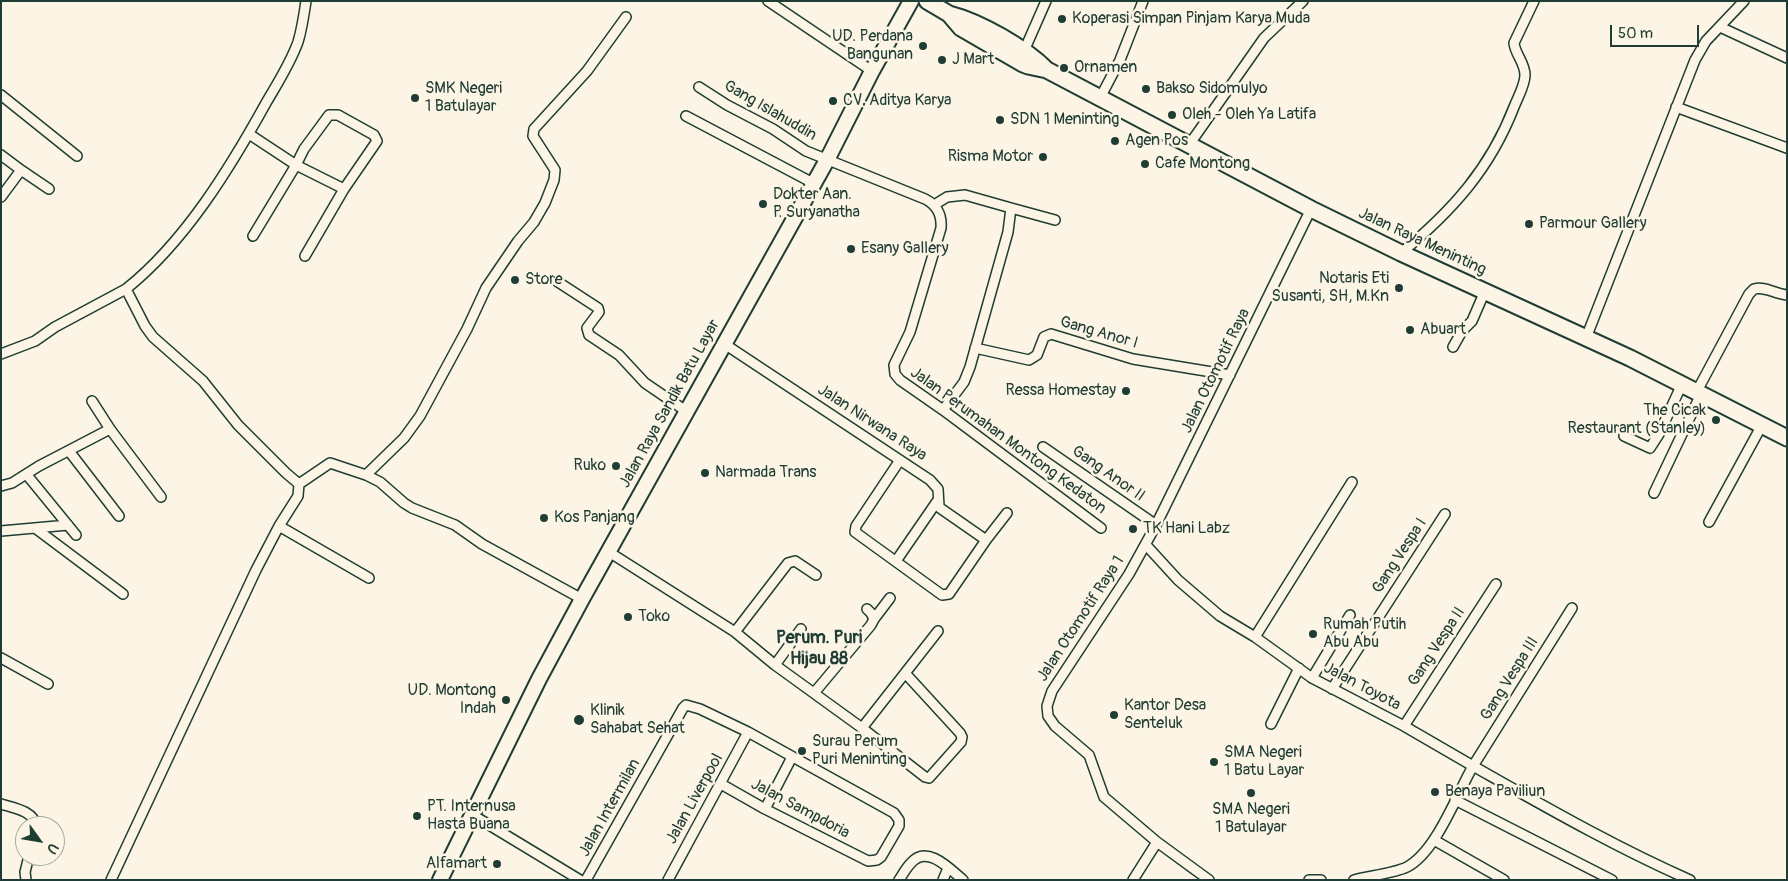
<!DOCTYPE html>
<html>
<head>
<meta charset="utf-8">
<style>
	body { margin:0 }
	#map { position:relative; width:1788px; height:881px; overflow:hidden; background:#fcf5e5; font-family:Pangolin,sans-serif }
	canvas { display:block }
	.frame { position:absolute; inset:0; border:2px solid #1f3d34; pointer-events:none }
	.north { position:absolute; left:15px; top:816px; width:50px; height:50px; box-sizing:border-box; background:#fcf5e5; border:1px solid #a4ab9e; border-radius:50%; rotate:122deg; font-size:14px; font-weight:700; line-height:20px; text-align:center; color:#1f3d34 }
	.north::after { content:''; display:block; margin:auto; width:18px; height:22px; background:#1f3d34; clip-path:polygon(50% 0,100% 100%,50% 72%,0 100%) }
	.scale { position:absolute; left:1610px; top:25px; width:89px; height:22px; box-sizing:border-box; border:2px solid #1f3d34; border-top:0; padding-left:6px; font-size:15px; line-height:18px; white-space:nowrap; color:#1f3d34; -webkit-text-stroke:4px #fcf5e5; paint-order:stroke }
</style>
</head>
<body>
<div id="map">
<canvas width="1788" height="881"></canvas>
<div class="frame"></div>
<div class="north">U</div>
<div class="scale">50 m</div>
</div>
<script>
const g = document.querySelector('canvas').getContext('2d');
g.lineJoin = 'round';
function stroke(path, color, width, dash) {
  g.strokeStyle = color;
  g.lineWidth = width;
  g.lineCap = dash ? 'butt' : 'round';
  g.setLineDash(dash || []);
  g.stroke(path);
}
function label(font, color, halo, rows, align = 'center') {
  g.font = font + ' Pangolin,sans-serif';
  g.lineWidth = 5;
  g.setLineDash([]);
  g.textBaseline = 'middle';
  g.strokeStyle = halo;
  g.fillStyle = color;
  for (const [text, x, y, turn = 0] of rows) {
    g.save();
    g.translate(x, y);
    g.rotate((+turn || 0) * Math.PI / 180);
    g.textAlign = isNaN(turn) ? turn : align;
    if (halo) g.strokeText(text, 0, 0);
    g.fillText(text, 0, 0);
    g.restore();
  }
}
const minor = new Path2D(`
	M306,1c-2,14 -4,28 -8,41 -8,22 -21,42 -32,61 -36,65 -81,139 -140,186l19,37 8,11 50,44 35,44 48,48 13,11 31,-21 36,12 14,7 24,21 8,5 43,17 27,19 100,55
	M768,1l104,70
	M1720,27l67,31
	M1024,51l22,-50
	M699,87l28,18 46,24 33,22 119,48c12,6 17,16 16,29l-31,104 -16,33 1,9 5,6 43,30 158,118
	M1,95l76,61
	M1100,98l20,-38 23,-59
	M1676,107l111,41
	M686,116l127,67
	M249,134l47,31 8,-16 25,-34h9l36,20 3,6 -33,48 -39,67
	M1189,145l75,-107 39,-37
	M1,155l20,15 -20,27
	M21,170l28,19
	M934,205l13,-8 18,-2 46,13 -3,24 -38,135 -6,15 -21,28
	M1011,208l44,12
	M253,236l43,-71 48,24
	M1401,253c51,-42 89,-84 113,-146 4,-10 11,-22 11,-32 0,-12 -10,-21 -11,-32l20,-42
	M555,280l43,28 1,4 -12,16 2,7 30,20 26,28 41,28
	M1586,338l109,-278 11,-19 38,-40
	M723,343l207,137 8,9 1,17 1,2 46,32
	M1453,347l9,-16 10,-10 13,-30
	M975,348l54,12 8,-5 7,-18 7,-3 82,25 97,16
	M1,354l34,-13 20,-14 71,-38
	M1697,391l52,-97 5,-5c11,-3 21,5 33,6
	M110,429l51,68
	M1624,436l26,12 9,-14 23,-50
	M1043,447l113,78
	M69,451l50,65
	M900,460l-44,66 -1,6 87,63 7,-1 37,-54 21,-27
	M27,475l49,60
	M366,475l38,-37 16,-22 47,-87 19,-41 32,-47 16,-19 11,-19 9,-23 1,-10 -22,-34 1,-7 53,-58 39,-54
	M1,486l11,-3 27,-17 71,-37 -18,-28
	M1654,493l47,-99
	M1709,522l53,-97
	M279,526l90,52
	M35,528l88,66
	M1,531l67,-6
	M1146,545l32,35 42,36 35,21 57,41 92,48 69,40c-16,28 -37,86 -66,101 -12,6 -38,9 -53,13
	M609,552l126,80 40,33 87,63 63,49 4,1 32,-36 1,-5 -2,-4 -55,-60
	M896,561l42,-61
	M1572,608l-99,158c71,40 142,81 217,114
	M874,619l16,-21
	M735,632l53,-69 7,-2 21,14
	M1255,637l97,-155
	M1,658l47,26
	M775,665l26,-36
	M1312,678l38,-63
	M1332,689l113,-175
	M814,693l57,-68 3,-6 -3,-6 -4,-4
	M1271,724l28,-56
	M1404,726l92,-142
	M862,728l76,-97
	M1455,800l157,80
	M1,804c13,4 33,7 35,22
	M765,809l27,-52
	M471,814l109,66
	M1434,840l70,40
	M26,880l-1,-8 4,-16
	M111,880l145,-310 23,-44 19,-30 1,-12
	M586,880l97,-172 3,-3 14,4 48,23 146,81 5,7v6l-18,31 -4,3 -9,1 -103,-52 -44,-25
	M668,880l80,-148
	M899,880c4,-6 7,-12 12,-17 16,-19 39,6 52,17
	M943,880l5,-12
	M1133,880l24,-38
	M1209,880l-52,-38 -53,-45 -15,-42 -34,-29 -7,-10 -1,-10 5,-15 77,-117 27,-49 155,-316
	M1309,880h12`);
const secondary = new Path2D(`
	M440,880l99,-201 43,-80 245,-439 45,-89 39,-70`);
const trunk = new Path2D(`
	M927,1l22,13 12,14 62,36 5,2 19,4
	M949,14c31,8 75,33 98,56l264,139 90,44 229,105 157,80`);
const markers = [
	[1062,19,5,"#1f3d34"],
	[923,46,5,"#1f3d34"],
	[942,60,5,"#1f3d34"],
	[1064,68,5,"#1f3d34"],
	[1146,89,5,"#1f3d34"],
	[415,98,5,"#1f3d34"],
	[833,101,5,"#1f3d34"],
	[1172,115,5,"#1f3d34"],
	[1000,120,5,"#1f3d34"],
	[1115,141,5,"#1f3d34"],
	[1043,157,5,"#1f3d34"],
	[1145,164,5,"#1f3d34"],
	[763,204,5,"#1f3d34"],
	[1529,224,5,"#1f3d34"],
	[851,249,5,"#1f3d34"],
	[515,280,5,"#1f3d34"],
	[1399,288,5,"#1f3d34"],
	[1410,330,5,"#1f3d34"],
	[1126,391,5,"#1f3d34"],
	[1716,420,5,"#1f3d34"],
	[616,466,5,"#1f3d34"],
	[705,473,5,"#1f3d34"],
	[544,518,5,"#1f3d34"],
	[1133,529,5,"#1f3d34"],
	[628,617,5,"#1f3d34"],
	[1313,634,5,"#1f3d34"],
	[506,700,5,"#1f3d34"],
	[1114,715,5,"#1f3d34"],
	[579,720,6,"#1f3d34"],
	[802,751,5,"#1f3d34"],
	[1214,762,5,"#1f3d34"],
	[1435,792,5,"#1f3d34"],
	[1251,793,5,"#1f3d34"],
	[417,816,5,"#1f3d34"],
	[497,864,5,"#1f3d34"]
];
const poiNames = [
	["Koperasi Simpan Pinjam Karya Muda",1072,19],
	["UD. Perdana",913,37,"right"],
	["Bangunan",913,55,"right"],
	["J Mart",952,60],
	["Ornamen",1074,68],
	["SMK Negeri",425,89],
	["1 Batulayar",425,107],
	["Bakso Sidomulyo",1156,89],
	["CV. Aditya Karya",843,101],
	["Oleh - Oleh Ya Latifa",1182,115],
	["SDN 1 Meninting",1010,120],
	["Agen Pos",1125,141],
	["Risma Motor",1033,157,"right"],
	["Cafe Montong",1155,164],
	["Dokter Aan.",773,195],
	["P. Suryanatha",773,213],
	["Parmour Gallery",1539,224],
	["Esany Gallery",861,249],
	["Notaris Eti",1389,279,"right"],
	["Susanti, SH, M.Kn",1389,297,"right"],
	["Store",525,280],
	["Abuart",1420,330],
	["Ressa Homestay",1116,391,"right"],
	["The Cicak",1706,411,"right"],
	["Restaurant (Stanley)",1706,429,"right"],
	["Ruko",606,466,"right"],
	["Narmada Trans",715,473],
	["Kos Panjang",554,518],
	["TK Hani Labz",1143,529],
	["Toko",638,617],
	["Rumah Putih",1323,625],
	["Abu Abu",1323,643],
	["UD. Montong",496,691,"right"],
	["Indah",496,709,"right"],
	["Kantor Desa",1124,706],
	["Senteluk",1124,724],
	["Klinik",590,711],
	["Sahabat Sehat",590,729],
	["Surau Perum",812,742],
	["Puri Meninting",812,760],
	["SMA Negeri",1224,753],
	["1 Batu Layar",1224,771],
	["Benaya Paviliun",1445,792],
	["PT. Internusa",427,807],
	["Hasta Buana",427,825],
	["SMA Negeri",1251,810,"center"],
	["1 Batulayar",1251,828,"center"],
	["Alfamart",487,864,"right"]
];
const streetNames = [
	["Gang Islahuddin",770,111,30],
	["Jalan Raya Meninting",1422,242,25],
	["Gang Anor I",1099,333,16],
	["Jalan Otomotif Raya",1216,371,-64],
	["Jalan Raya Sandik Batu Layar",670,404,-61],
	["Jalan Nirwana Raya",872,423,33],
	["Jalan Perumahan Montong Kedaton",1008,441,36],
	["Gang Anor II",1108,474,35],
	["Gang Vespa I",1400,556,-57],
	["Jalan Otomotif Raya 1",1081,619,-57],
	["Gang Vespa II",1437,647,-57],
	["Gang Vespa III",1510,679,-58],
	["Jalan Toyota",1362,687,28],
	["Jalan Liverpool",695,799,-61],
	["Jalan Intermilan",610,808,-61],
	["Jalan Sampdoria",800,809,28]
];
const neighbourhoodNames = [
	["Perum. Puri",819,638],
	["Hijau 88",819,659]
];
stroke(minor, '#1f3d34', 12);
stroke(secondary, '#1f3d34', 18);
stroke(trunk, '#1f3d34', 19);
stroke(minor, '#fcf5e5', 9);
stroke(secondary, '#fcf5e5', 14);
stroke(trunk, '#fcf5e5', 15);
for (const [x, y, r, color] of markers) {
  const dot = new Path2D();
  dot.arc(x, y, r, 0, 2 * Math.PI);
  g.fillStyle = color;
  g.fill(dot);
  stroke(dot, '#fcf5e5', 2);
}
label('16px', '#1f3d34', '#fcf5e5', poiNames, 'left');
label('16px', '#1f3d34', '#fcf5e5', streetNames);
label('bold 18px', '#1f3d34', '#fcf5e5', neighbourhoodNames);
</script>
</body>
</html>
